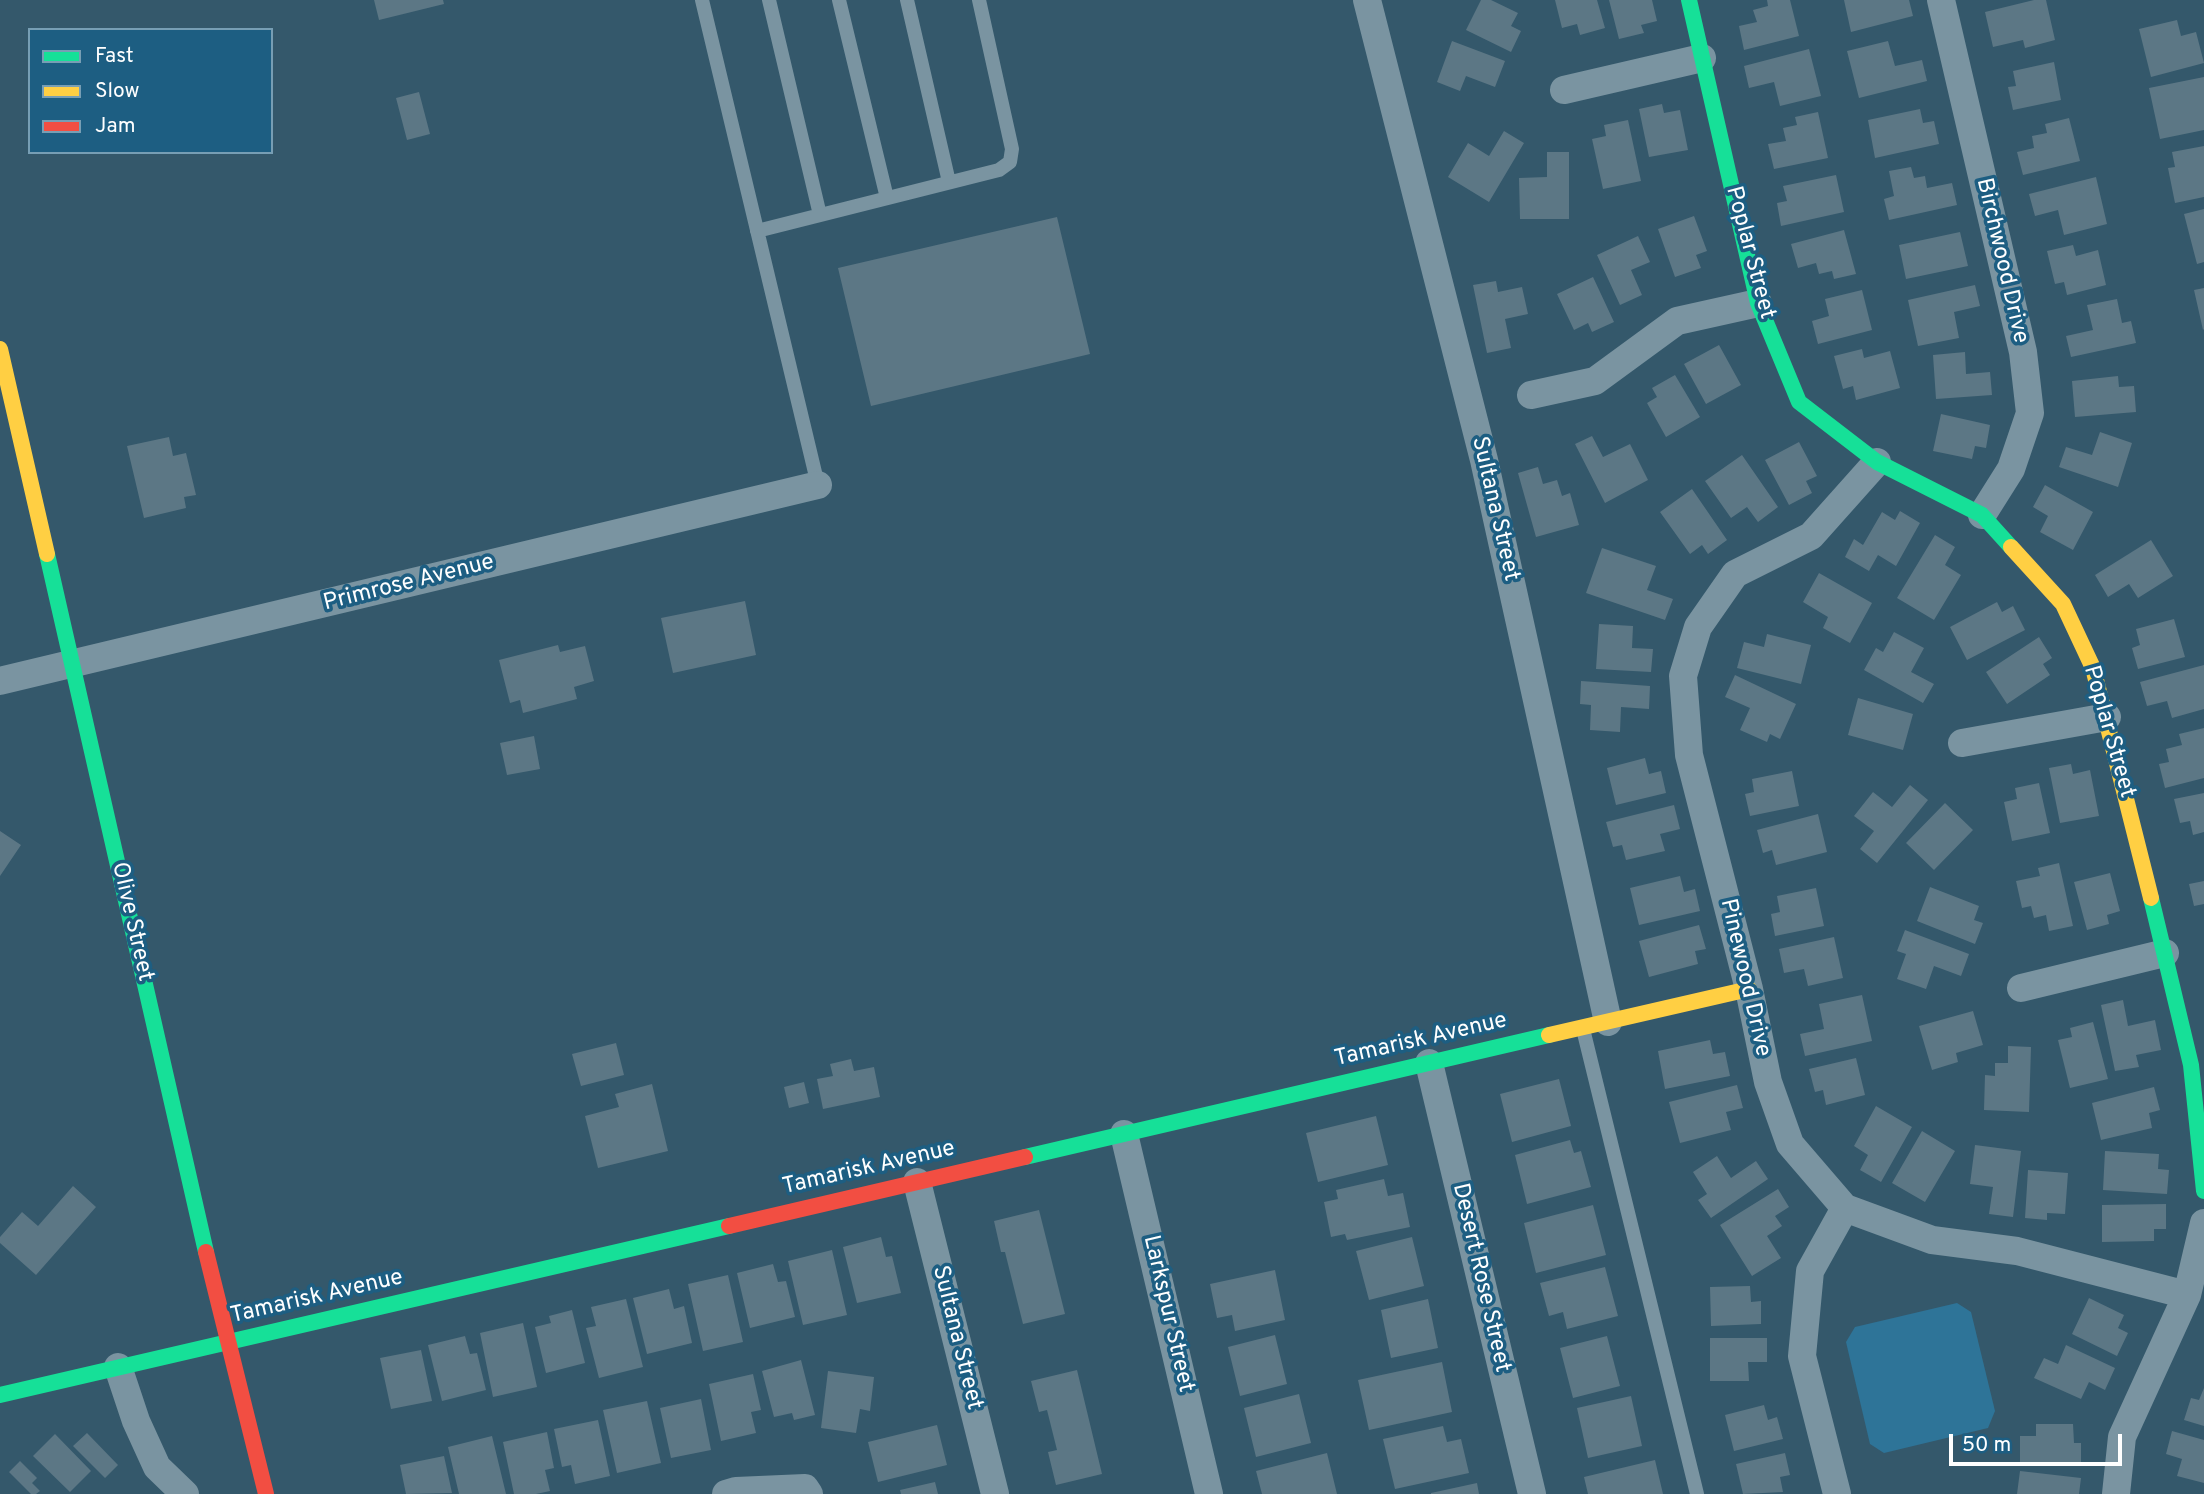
<!DOCTYPE html>
<html>
<head>
<meta charset="utf-8">
<style>
	body { margin:0 }
	#map { position:relative; width:2204px; height:1494px; overflow:hidden; background:#34586b; font-family:Overpass,sans-serif }
	canvas { display:block }
	.legend { position:absolute; left:28px; top:28px; width:245px; height:126px; box-sizing:border-box; background:#1d5e82; border:2px solid #779eb4; margin:0; padding:9px 12px; list-style:none; font-size:21px; color:#fff }
	.legend li { display:flex; align-items:center; gap:14px; height:35px }
	.legend b { width:35px; border:2px solid #779eb4 }
	.scale { position:absolute; left:1949px; top:1434px; width:173px; height:32px; box-sizing:border-box; border:4px solid #fff; border-top:0; padding-left:9px; font-size:21px; line-height:24px; white-space:nowrap; color:#fff; -webkit-text-stroke:5px #1d5e82; paint-order:stroke }
</style>
</head>
<body>
<div id="map">
<canvas width="2204" height="1494"></canvas>
<ul class="legend">
<li><b style="height:9px;background:#16e098"></b>Fast</li>
<li><b style="height:9px;background:#ffcf43"></b>Slow</li>
<li><b style="height:9px;background:#f24e42"></b>Jam</li>
</ul>
<div class="scale">50 m</div>
</div>
<script>
const g = document.querySelector('canvas').getContext('2d');
g.lineJoin = 'round';
function fillPath(path, color) {
  g.fillStyle = color;
  g.fill(path, 'evenodd');
}
function stroke(path, color, width, dash) {
  g.strokeStyle = color;
  g.lineWidth = width;
  g.lineCap = dash ? 'butt' : 'round';
  g.setLineDash(dash || []);
  g.stroke(path);
}
function label(font, color, halo, rows, align = 'center') {
  g.font = font + ' Overpass,sans-serif';
  g.lineWidth = 7;
  g.setLineDash([]);
  g.textBaseline = 'middle';
  g.strokeStyle = halo;
  g.fillStyle = color;
  for (const [text, x, y, turn = 0] of rows) {
    g.save();
    g.translate(x, y);
    g.rotate((+turn || 0) * Math.PI / 180);
    g.textAlign = isNaN(turn) ? turn : align;
    if (halo) g.strokeText(text, 0, 0);
    g.fillText(text, 0, 0);
    g.restore();
  }
}
const green = new Path2D(`
	M1957,1303l14,9 24,99 -7,17 -104,25 -14,-9 -24,-102 9,-15z`);
const building = new Path2D(`
	M374,0h69l1,4 -65,16z
	M1481,0h10l27,13 -7,13 10,5 -10,21 -45,-22z
	M1555,0h42l8,28 -25,7 -3,-11 -15,4z
	M1609,0h43l5,21 -16,4 3,8 -25,6z
	M1767,0h23l9,36 -55,14 -5,-24 18,-4 -4,-12 15,-4z
	M1844,0h65l4,16 -62,16z
	M2034,0h12l9,40 -30,8 -2,-8 -30,7 -8,-35z
	M2177,20l4,16 15,-4 8,31 -53,14 -12,-48z
	M1452,41l53,20 -10,26 -29,-11 -6,15 -23,-9z
	M1888,41l7,25 27,-6 5,21 -68,17 -12,-47z
	M1809,49l12,47 -41,10 -6,-24 -25,6 -5,-22z
	M2054,62l7,38 -48,10 -5,-23 8,-1 -3,-15z
	M2204,77v53l-44,9 -11,-51z
	M419,92l11,42 -23,6 -11,-42z
	M1662,104l2,9 16,-3 8,40 -39,7 -10,-48z
	M1920,109l3,14 11,-2 5,23 -64,14 -7,-38z
	M1818,112l10,46 -54,11 -6,-25 18,-3 -3,-13 14,-3 -2,-8z
	M2069,118l11,43 -57,14 -6,-23 17,-4 -2,-12 15,-3 -2,-9z
	M1628,120l13,61 -38,8 -11,-50 14,-3 -2,-11z
	M1504,131l20,12 -35,59 -41,-25 20,-34 21,13z
	M2204,146v51l-29,6 -7,-35 7,-1 -3,-15z
	M1547,152h22v67h-49l-1,-41 28,-1z
	M1911,167l3,11 11,-2 2,12 25,-5 5,22 -68,15 -5,-21 10,-3 -5,-25z
	M1836,175l8,37 -63,14 -4,-23 10,-2 -4,-15z
	M2096,177l11,47 -43,11 -6,-25 -23,6 -6,-22z
	M2204,209v53l-7,2 -13,-50z
	M1694,216l13,35 -11,4 5,13 -26,9 -17,-48z
	M1057,217l33,137 -219,52 -33,-138z
	M1844,230l12,44 -22,5 -2,-8 -13,3 -3,-11 -18,5 -7,-24z
	M1960,232l8,34 -62,13 -7,-34z
	M1638,236l12,26 -19,8 11,25 -22,10 -23,-50z
	M2073,245l3,11 22,-6 8,35 -39,10 -3,-13 -9,2 -8,-33z
	M1593,277l21,45 -22,10 -4,-9 -14,7 -17,-36z
	M1496,281l2,11 24,-5 6,27 -23,5 6,29 -24,5 -14,-68z
	M1975,285l5,21 -26,6 5,26 -41,8 -10,-46z
	M2204,288v41l-1,1 -9,-40z
	M1862,290l10,40 -54,14 -6,-23 17,-5 -4,-17z
	M2117,299l5,24 9,-2 5,22 -65,14 -5,-21 27,-6 -6,-25z
	M1719,345l22,40 -35,19 -22,-40z
	M1862,349l2,9 26,-7 10,37 -44,12 -3,-14 -10,3 -9,-33z
	M1965,352l1,22 24,-2 2,23 -56,4 -3,-44z
	M1675,375l25,42 -34,20 -19,-34 10,-6 -5,-9z
	M2118,376l1,11 15,-1 2,26 -61,5 -3,-36z
	M1941,414l49,11 -4,23 -11,-2 -3,13 -39,-8z
	M2100,432l32,11 -14,44 -59,-20 7,-20 26,8z
	M1592,436l11,21 27,-13 18,36 -43,23 -30,-59z
	M169,437l4,19 13,-3 10,42 -12,2 2,11 -42,10 -17,-72z
	M1799,442l18,34 -11,5 6,12 -23,12 -24,-45z
	M1742,455l36,52 -20,15 -11,-15 -16,11 -26,-37z
	M1538,467l5,17 14,-4 5,16 8,-3 9,32 -43,12 -18,-64z
	M2045,485l48,27 -20,38 -33,-18 8,-16 -15,-9z
	M1692,489l35,51 -19,14 -6,-9 -12,9 -30,-42z
	M1900,511l20,12 -24,43 -18,-11 -9,16 -24,-14 9,-18 9,6 19,-33 13,8z
	M1935,535l20,12 -10,18 16,10 -27,45 -37,-22z
	M2151,540l22,36 -35,22 -9,-14 -21,13 -13,-22z
	M1602,548l54,18 -9,24 26,9 -8,21 -79,-27z
	M1819,573l53,30 -22,40 -27,-15 5,-11 -25,-15z
	M745,601l11,54 -83,18 -12,-55z
	M1997,602l5,10 11,-6 12,24 -58,30 -17,-33z
	M2174,619l11,38 -47,12 -6,-21 8,-3 -4,-16z
	M1599,624l34,2 -1,22 21,1 -2,23 -55,-3z
	M1894,632l30,16 -13,24 23,12 -11,19 -59,-33 12,-22 7,4z
	M1767,634l44,11 -10,39 -64,-16 7,-26 20,5z
	M2039,637l13,21 -9,6 7,11 -43,29 -21,-32z
	M558,645l2,7 25,-6 9,35 -20,6 3,12 -54,14 -3,-13 -10,3 -11,-43z
	M2204,665v44l-32,9 -5,-17 -20,5 -7,-24z
	M1735,675l61,29 -16,35 -10,-5 -3,8 -27,-12 10,-22 -25,-11z
	M1581,681l69,5 -1,23 -28,-2 -1,25 -30,-2 1,-25 -11,-1z
	M1858,698l55,16 -10,36 -55,-15z
	M2204,728v50l-39,10 -6,-24 10,-2 -3,-13 16,-4 -3,-11z
	M534,736l6,33 -33,6 -7,-32z
	M1645,758l4,16 12,-3 5,22 -50,12 -9,-37z
	M2071,764l2,10 17,-4 9,46 -39,7 -11,-55z
	M1792,771l7,35 -49,10 -5,-22 9,-2 -2,-13z
	M2039,783l11,50 -38,8 -8,-39 13,-3 -2,-11z
	M1910,785l18,15 -51,63 -17,-14 14,-18 -20,-15 19,-24 19,15z
	M2204,793v39l-11,3 -3,-14 -10,2 -6,-24z
	M1945,803l28,27 -39,40 -28,-27z
	M1674,805l6,24 -20,5 5,17 -39,9 -4,-15 -9,2 -7,-25z
	M1818,814l9,38 -51,13 -4,-15 -9,3 -6,-23z
	M0,831l21,14 -21,31z
	M2059,863l14,63 -24,5 -3,-16 -12,3 -3,-12 -9,2 -6,-27 24,-5 -2,-8z
	M2110,873l10,38 -13,4 2,9 -22,6 -13,-48z
	M1680,876l4,16 11,-3 5,22 -61,14 -9,-37z
	M2204,881v23l-10,2 -5,-22z
	M1930,887l49,19 -5,14 9,3 -8,21 -58,-23z
	M1816,888l8,38 -49,10 -4,-22 9,-2 -3,-16z
	M1699,925l7,24 -11,2 3,13 -49,13 -10,-36z
	M1905,930l64,24 -8,22 -27,-10 -8,23 -29,-10 9,-25 -9,-3z
	M1834,937l9,41 -35,8 -4,-17 -20,4 -5,-24z
	M1862,995l10,46 -67,15 -5,-22 24,-5 -5,-25z
	M2123,1000l5,26 27,-6 6,30 -25,5 3,12 -24,4 -14,-66z
	M1973,1011l10,34 -27,8 2,9 -26,8 -13,-44z
	M2093,1022l15,57 -38,9 -12,-48 14,-3 -2,-9z
	M1710,1040l3,14 12,-2 5,24 -65,13 -7,-38z
	M616,1043l8,32 -43,11 -9,-32z
	M2008,1046l23,1 -2,65 -45,-2 1,-35 10,1v-13h13z
	M1856,1058l9,37 -39,10 -3,-15 -8,2 -6,-23z
	M851,1059l3,12 20,-4 6,30 -57,12 -6,-30 16,-3 -3,-12z
	M1559,1079l12,47 -59,16 -12,-48z
	M804,1082l5,21 -20,5 -5,-21z
	M652,1084l16,67 -70,17 -13,-52 34,-9 -4,-13z
	M1737,1085l6,23 -17,4 5,18 -51,13 -11,-41z
	M2154,1087l6,23 -11,3 3,15 -51,12 -9,-37z
	M1876,1106l36,21 -31,55 -21,-12 8,-15 -14,-9z
	M1376,1116l12,49 -70,17 -12,-49z
	M1922,1131l33,20 -30,51 -33,-19z
	M1570,1140l4,13 7,-2 10,36 -64,17 -12,-49z
	M1975,1145l46,6 -8,66 -24,-3 4,-27 -23,-3z
	M2105,1151l54,3 -1,15 11,1 -2,24 -64,-4z
	M1717,1156l14,22 25,-17 12,18 -57,39 -13,-18 9,-6 -14,-22z
	M2028,1170l40,3 -3,41 -18,-1v7l-22,-2z
	M1384,1179l4,17 15,-3 7,34 -63,13 -2,-6 -14,3 -7,-35 14,-3 -2,-9z
	M73,1186l23,21 -60,68 -36,-32v-6l22,-25 16,14z
	M1778,1189l11,18 -14,9 7,10 -15,10 14,22 -29,18 -32,-51z
	M2166,1204v25h-12v12l-52,1v-37z
	M1593,1205l13,50 -70,18 -12,-50z
	M1039,1210l26,104 -42,10 -18,-72h-4l-7,-31z
	M881,1237l5,20 6,-1 9,37 -44,10 -14,-56z
	M1412,1237l12,49 -55,14 -13,-49z
	M832,1250l15,65 -44,10 -15,-64z
	M773,1264l5,18 8,-1 9,36 -45,11 -13,-55z
	M1605,1267l13,49 -51,13 -4,-17 -14,4 -9,-33z
	M1275,1270l10,50 -50,11 -3,-16 -15,3 -7,-34z
	M728,1275l15,67 -40,9 -15,-67z
	M1750,1286l1,16 10,-1v23l-50,2 -1,-39z
	M669,1289l5,20 10,-3 8,37 -45,11 -14,-56z
	M2089,1298l35,17 -6,13 10,5 -11,23 -45,-22z
	M626,1299l17,68 -44,11 -13,-50 10,-2 -5,-19z
	M1428,1299l10,49 -47,10 -10,-48z
	M572,1310l13,53 -39,10 -11,-46 16,-4 -2,-7z
	M523,1323l14,64 -44,10 -13,-64z
	M1275,1335l12,49 -47,12 -12,-49z
	M465,1336l5,18 7,-1 9,37 -44,11 -14,-56z
	M1607,1336l13,50 -47,12 -13,-50z
	M1710,1338h57v24h-19l1,19h-39z
	M2066,1345l49,23 -10,22 -16,-8 -8,17 -47,-21 10,-20 14,6z
	M421,1350l11,51 -41,8 -11,-51z
	M801,1360l14,55 -21,5 -2,-7 -18,4 -12,-46z
	M1442,1362l10,50 -83,18 -11,-50z
	M1077,1370l25,104 -46,11 -8,-33 9,-2 -10,-40 -8,2 -8,-31z
	M828,1371l46,6 -4,34 -10,-2 -4,24 -35,-5z
	M753,1374l8,36 -10,2 5,21 -35,8 -12,-57z
	M2204,1388v38l-20,-6 7,-22 8,2z
	M1299,1394l12,49 -55,14 -12,-49z
	M1631,1396l11,50 -54,12 -11,-50z
	M701,1399l10,51 -40,8 -11,-50z
	M647,1401l14,62 -44,10 -14,-63z
	M1764,1405l4,15 9,-3 6,22 -49,12 -9,-36z
	M598,1420l12,56 -35,8 -4,-19 -9,2 -8,-38z
	M2036,1424h37l1,19h7v19h-61v-26h16z
	M937,1425l10,40 -69,17 -10,-40z
	M1443,1426l4,16 14,-3 8,34 -74,16 -12,-50z
	M2172,1431l32,9v43l-27,-7 5,-17 -16,-5z
	M547,1432l7,36 -9,2 5,21 -14,3h-22l-11,-52z
	M87,1433l31,32 -13,13 -32,-32z
	M55,1434l36,37 -21,21 -37,-36z
	M492,1436l14,58h-47l-11,-47z
	M1327,1453l10,41h-75l-6,-23z
	M1785,1453l5,22 -10,2 3,15 -40,2 -7,-30z
	M444,1456l8,37 -46,1 -6,-29z
	M1655,1460l8,34h-75l-4,-17z
	M20,1461l17,17 -5,5 8,8 -4,3h-5l-22,-22z
	M2020,1471l61,7 -2,16h-62z
	M935,1482l3,12h-37l-1,-4z
	M1477,1483l2,11h-48v-1z`);
const lane = new Path2D(`
	M702,0l116,485
	M769,0l51,215
	M839,0l48,198
	M907,0l42,182
	M757,231l242,-61 11,-8 2,-13 -33,-149
	M1583,1029l114,465`);
const street = new Path2D(`
	M1367,0l117,460 124,562
	M1941,0l82,352 7,61 -19,56 -29,46
	M1564,90l138,-32
	M1531,395l64,-14 82,-60 81,-18
	M1877,462l-66,74 -76,38 -37,53 -15,49 6,79 60,234 19,93 22,62 55,64 87,32 85,11 170,44
	M0,681l818,-196
	M1962,743l145,-26
	M2021,988l144,-35
	M1429,1063l103,431
	M1124,1134l85,360
	M917,1182l78,312
	M118,1367l18,54 21,46 28,27
	M726,1494l10,-3 69,-3 4,6
	M1837,1494l-35,-138 8,-85 35,-63
	M2116,1494l6,-57 65,-142 17,-72`);
const fast = new Path2D(`
	M1689,0l69,303 41,99 78,60 105,53 29,32
	M47,554l159,698
	M2151,898l40,167 13,126
	M1025,1157l524,-122
	M0,1395l729,-169`);
const slow = new Path2D(`
	M0,349l47,205
	M2011,547l52,57 30,64 58,230
	M1549,1035l200,-46`);
const jam = new Path2D(`
	M729,1226l296,-69
	M206,1252l60,242`);
const streetNames = [
	["Poplar Street",1749,253,75],
	["Birchwood Drive",2001,261,77],
	["Sultana Street",1494,509,77],
	["Primrose Avenue",409,584,-14],
	["Poplar Street",2108,732,74],
	["Olive Street",131,922,77],
	["Pinewood Drive",1744,978,77],
	["Tamarisk Avenue",1421,1041,-13],
	["Tamarisk Avenue",869,1169,-13],
	["Desert Rose Street",1480,1278,77],
	["Tamarisk Avenue",317,1298,-13],
	["Larkspur Street",1167,1314,77],
	["Sultana Street",956,1338,76]
];
fillPath(green, '#2e7498');
fillPath(building, '#5c7785');
stroke(lane, '#7a94a1', 14);
stroke(street, '#7a94a1', 28);
stroke(fast, '#16e098', 16);
stroke(slow, '#ffcf43', 16);
stroke(jam, '#f24e42', 16);
label('23px', '#fff', '#1d5e82', streetNames);
</script>
</body>
</html>
